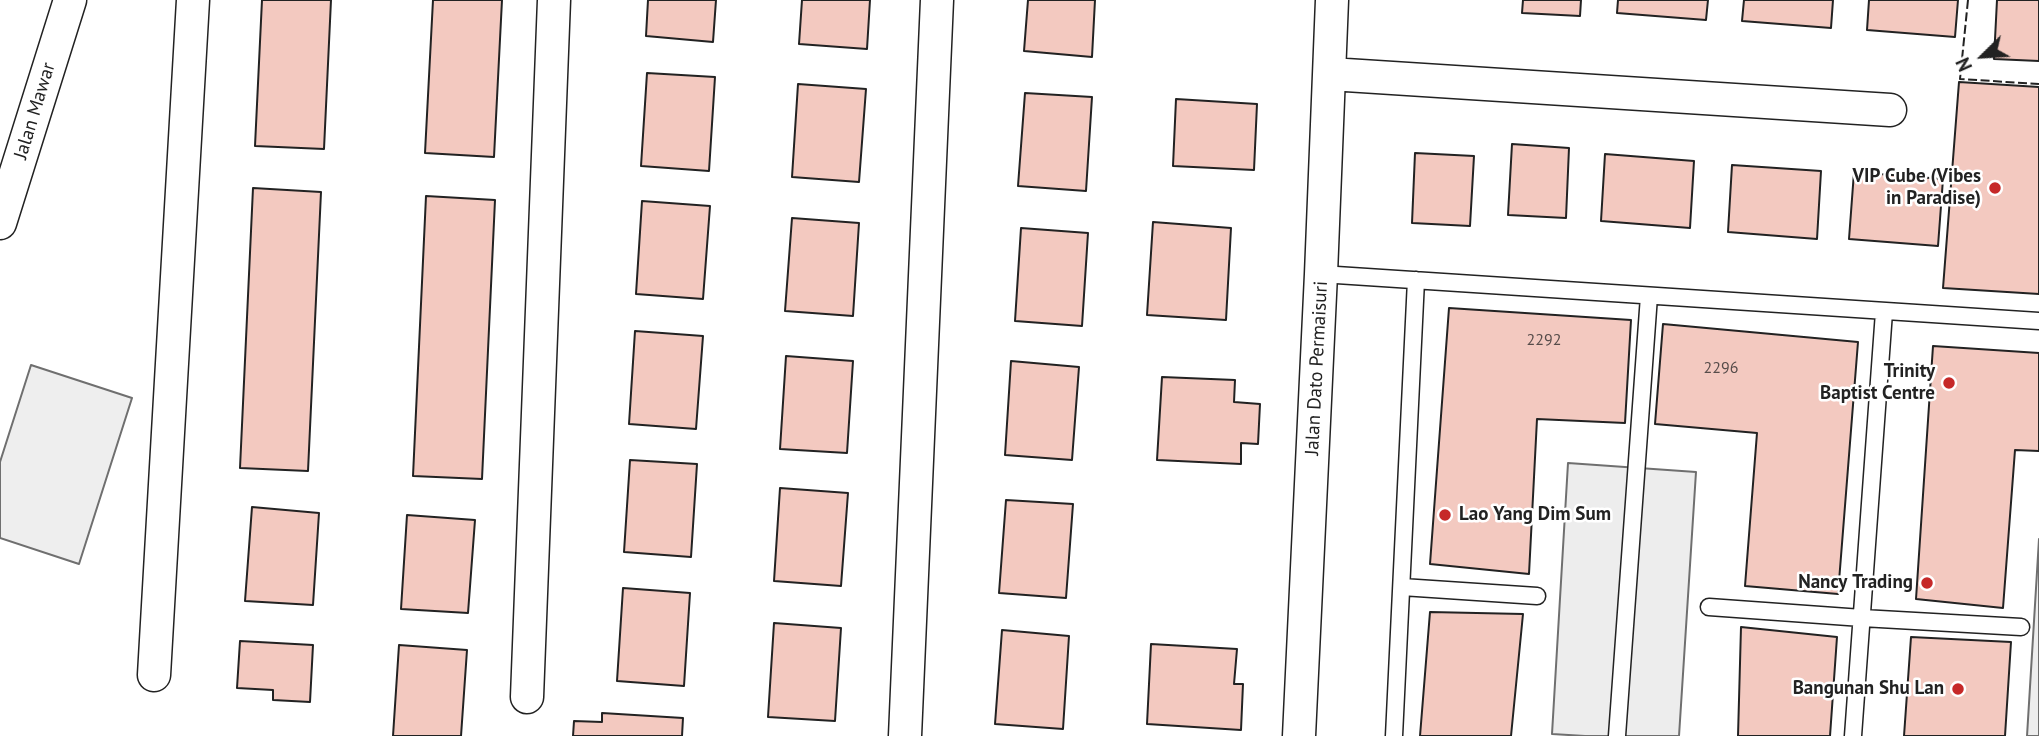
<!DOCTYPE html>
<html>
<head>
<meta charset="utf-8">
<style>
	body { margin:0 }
	#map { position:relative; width:2039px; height:736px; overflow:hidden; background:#fff; font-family:"PT Sans",sans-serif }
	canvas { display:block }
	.north { position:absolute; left:1948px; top:21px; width:70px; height:70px; -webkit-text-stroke:5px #fff; paint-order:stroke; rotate:246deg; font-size:19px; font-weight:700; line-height:28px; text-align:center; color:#222 }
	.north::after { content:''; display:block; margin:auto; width:24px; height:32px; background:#222; clip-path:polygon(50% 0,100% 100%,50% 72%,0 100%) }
</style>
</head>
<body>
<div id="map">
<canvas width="2039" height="736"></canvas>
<div class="north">N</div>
</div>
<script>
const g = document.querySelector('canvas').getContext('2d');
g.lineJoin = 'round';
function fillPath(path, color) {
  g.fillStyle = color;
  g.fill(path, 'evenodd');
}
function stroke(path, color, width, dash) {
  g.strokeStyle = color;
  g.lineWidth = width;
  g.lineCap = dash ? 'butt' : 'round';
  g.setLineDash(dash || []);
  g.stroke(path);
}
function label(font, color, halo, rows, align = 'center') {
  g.font = font + ' "PT Sans",sans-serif';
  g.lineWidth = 5;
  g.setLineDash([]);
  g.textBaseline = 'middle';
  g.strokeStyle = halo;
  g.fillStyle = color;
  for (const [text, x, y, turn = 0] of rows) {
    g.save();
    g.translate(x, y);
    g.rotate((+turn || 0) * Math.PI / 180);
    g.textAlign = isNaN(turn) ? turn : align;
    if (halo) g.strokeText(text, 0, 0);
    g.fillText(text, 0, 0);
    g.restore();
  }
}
const green = new Path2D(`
	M31,365l101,33 -53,166 -79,-26v-76z`);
const parking = new Path2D(`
	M1568,463l128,9 -17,264h-94l-33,-2z
	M2039,539v197h-12z`);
const building = new Path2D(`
	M262,0h69l-7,149 -69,-3z
	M433,0h69l-8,157 -69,-4z
	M648,0h68l-3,42 -67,-6z
	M802,0h68l-3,49 -68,-5z
	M1028,0h67l-3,57 -68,-6z
	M1523,0h58l-1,16 -58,-3z
	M1618,0h90l-2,20 -89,-7z
	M1744,0h89l-2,28 -89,-7z
	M1869,0h89l-3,37 -88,-7z
	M1997,0h42v61l-45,-2z
	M647,73l68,4 -6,94 -68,-5z
	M1959,82l80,5v207l-96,-6z
	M798,84l68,5 -7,93 -67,-5z
	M1025,93l67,4 -6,94 -68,-5z
	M1176,99l81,5 -3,66 -81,-4z
	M1512,144l57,4 -3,70 -58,-3z
	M1415,153l59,3 -4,70 -58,-3z
	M1605,154l89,7 -4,67 -89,-7z
	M1732,165l89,6 -4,68 -89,-7z
	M1854,172l89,7 -5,67 -89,-7z
	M253,188l68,4 -13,279 -68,-3z
	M426,196l69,4 -13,279 -69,-3z
	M642,201l68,5 -7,93 -67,-5z
	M792,218l67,5 -6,93 -68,-5z
	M1153,222l78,6 -5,92 -79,-5z
	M1021,228l67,5 -6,93 -67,-5z
	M1449,308l182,12 -6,103 -88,-4 -8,155 -99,-10z
	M1663,324l195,18 -20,252 -93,-8 12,-153 -102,-9z
	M635,331l68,5 -7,93 -67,-5z
	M1933,346l106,7v98l-24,-1 -12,158 -87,-9z
	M786,356l67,5 -6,92 -67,-4z
	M1011,361l68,6 -7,93 -67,-5z
	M1162,377l73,3 -1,22 26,2 -2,40 -17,-1v21l-84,-4z
	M630,460l67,4 -6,93 -67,-5z
	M780,488l68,5 -7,93 -67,-5z
	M1006,500l67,4 -7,94 -67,-5z
	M252,507l67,6 -6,92 -68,-4z
	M407,515l68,5 -7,93 -67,-4z
	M623,588l67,5 -6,93 -67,-5z
	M1430,612l93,2 -12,122h-91z
	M774,623l67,5 -6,93 -67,-4z
	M1741,627l96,10 -7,99h-92z
	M1002,630l67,6 -6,93 -68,-5z
	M1911,637l100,5 -6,94h-101z
	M240,641l73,4 -3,57 -37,-2v-10l-36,-2z
	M1151,644l86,5 -3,35h9l-2,46 -94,-6z
	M399,645l68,5 -6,86h-68z
	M602,713l81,5 -1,18h-109l1,-15 28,1z`);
const lane = new Path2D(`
	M1321,274l718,47
	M1402,587l135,9
	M1709,607l153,11 159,9
	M1394,736l22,-456
	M1617,736l32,-440
	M1853,736l31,-424`);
const street = new Path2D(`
	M1330,74l560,36
	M0,223l70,-223
	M154,675l39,-675
	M527,697l27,-697
	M905,736l32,-736
	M1299,736l22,-462 11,-274`);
const fence = new Path2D(`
	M1968,0l-8,79 79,5`);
const markers = [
	[1995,188,7,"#c62828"],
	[1949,383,7,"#c62828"],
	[1445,515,7,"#c62828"],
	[1927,583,7,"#c62828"],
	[1958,689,7,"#c62828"]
];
const numberNames = [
	["2292",1544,340],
	["2296",1721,368]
];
const streetNames = [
	["Jalan Mawar",35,111,-73],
	["Jalan Dato Permaisuri",1317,368,-87]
];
const poiNames = [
	["VIP Cube (Vibes",1981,177],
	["in Paradise)",1981,199],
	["Trinity",1935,372],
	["Baptist Centre",1935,394],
	["Lao Yang Dim Sum",1459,515,"left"],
	["Nancy Trading",1913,583],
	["Bangunan Shu Lan",1944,689]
];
fillPath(green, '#eee');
stroke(green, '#6f6f6f', 2);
fillPath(parking, '#ededed');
stroke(parking, '#6f6f6f', 2);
fillPath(building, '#f3c9c0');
stroke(building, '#222', 2);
stroke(lane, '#222', 19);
stroke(street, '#222', 35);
stroke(lane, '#fff', 16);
stroke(street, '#fff', 32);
stroke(fence, '#222', 2, [9, 3.5]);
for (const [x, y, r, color] of markers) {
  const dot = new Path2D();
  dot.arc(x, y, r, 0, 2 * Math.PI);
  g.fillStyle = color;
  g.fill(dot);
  stroke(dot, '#fff', 2.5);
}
label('16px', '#564c4a', null, numberNames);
label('19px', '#222', '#fff', streetNames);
label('bold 19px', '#222', '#fff', poiNames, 'right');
</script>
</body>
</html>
